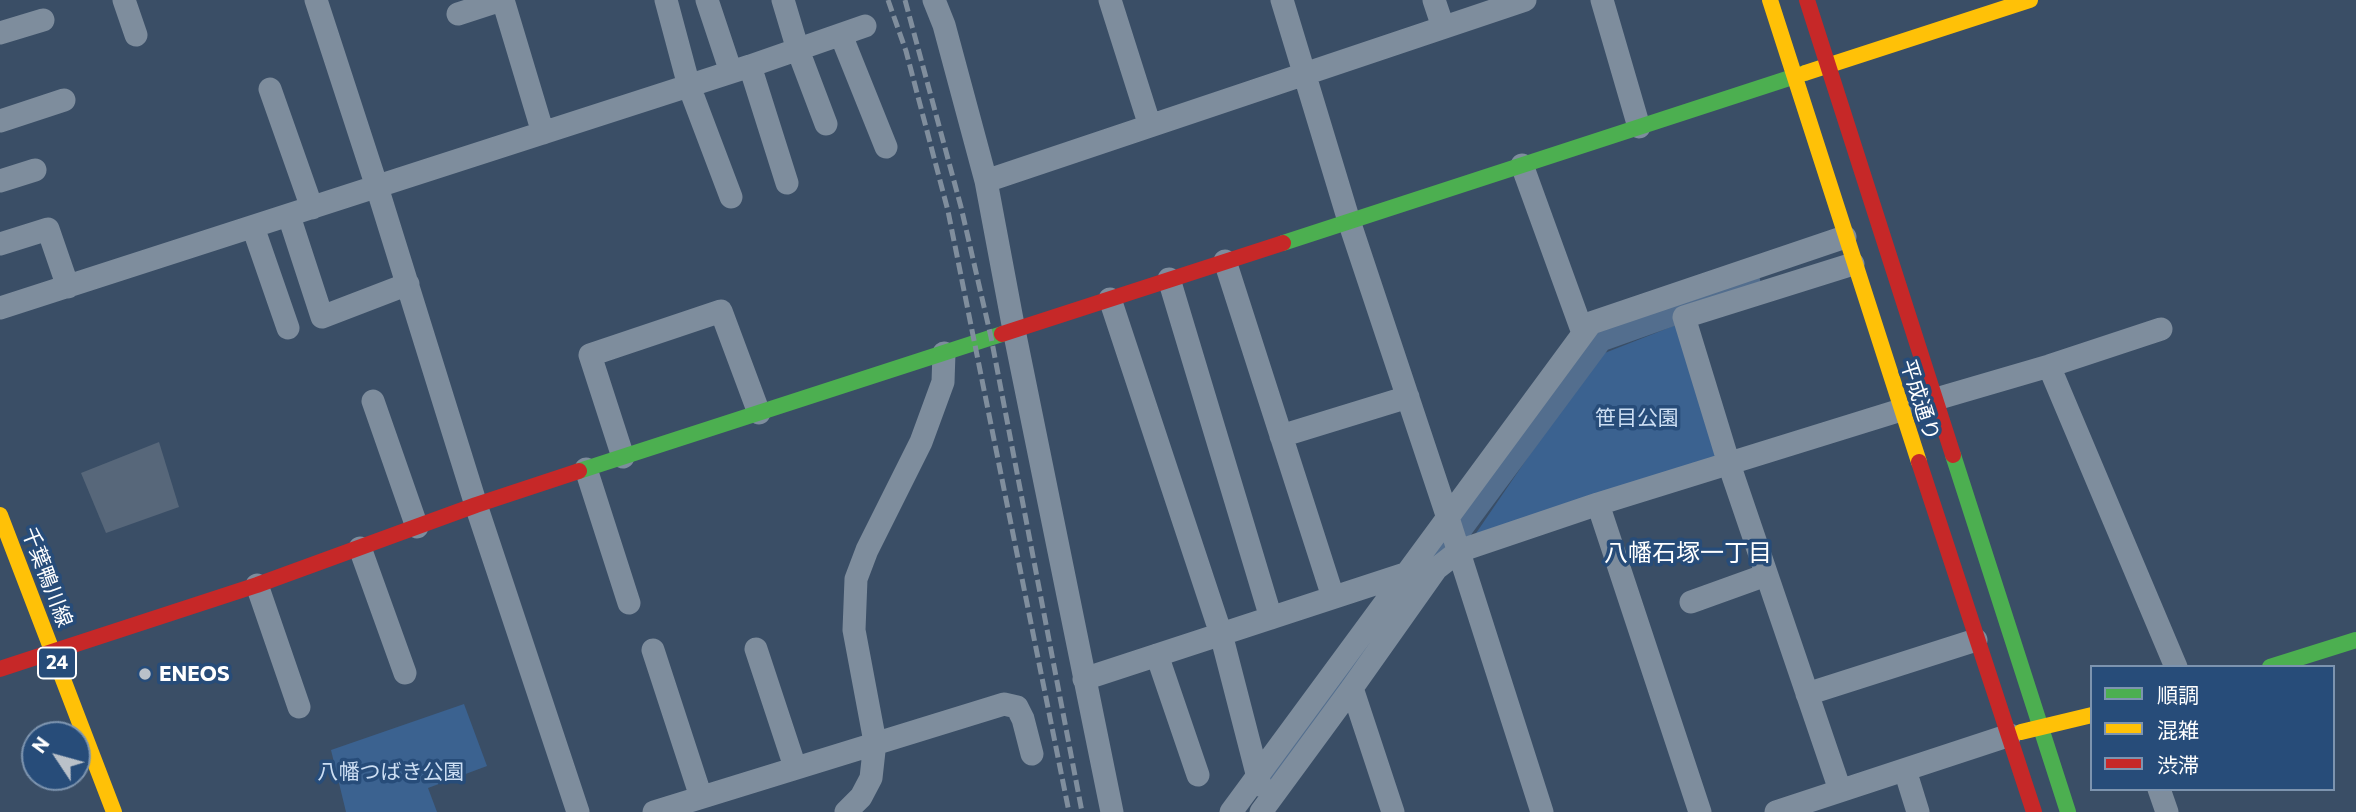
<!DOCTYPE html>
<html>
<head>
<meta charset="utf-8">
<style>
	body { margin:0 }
	#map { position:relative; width:2356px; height:812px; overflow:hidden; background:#3a4e66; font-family:Commissioner,"Noto Sans JP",sans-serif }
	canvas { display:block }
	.legend { position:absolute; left:2090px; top:665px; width:245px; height:126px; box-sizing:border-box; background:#274c79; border:2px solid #7d94af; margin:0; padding:9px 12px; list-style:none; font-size:21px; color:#fff }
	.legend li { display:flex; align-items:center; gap:14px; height:35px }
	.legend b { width:35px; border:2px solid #7d94af }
	.north { position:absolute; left:21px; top:721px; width:70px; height:70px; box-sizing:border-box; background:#274c79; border:2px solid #7d94af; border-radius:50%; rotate:306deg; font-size:19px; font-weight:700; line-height:28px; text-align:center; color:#fff }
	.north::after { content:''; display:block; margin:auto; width:24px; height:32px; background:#bac1c9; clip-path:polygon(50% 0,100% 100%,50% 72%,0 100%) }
</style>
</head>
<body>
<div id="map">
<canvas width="2356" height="812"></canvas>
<ul class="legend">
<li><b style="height:9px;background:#4caf50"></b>順調</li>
<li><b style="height:9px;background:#ffc107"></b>混雑</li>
<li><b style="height:9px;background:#c62828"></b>渋滞</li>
</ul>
<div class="north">N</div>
</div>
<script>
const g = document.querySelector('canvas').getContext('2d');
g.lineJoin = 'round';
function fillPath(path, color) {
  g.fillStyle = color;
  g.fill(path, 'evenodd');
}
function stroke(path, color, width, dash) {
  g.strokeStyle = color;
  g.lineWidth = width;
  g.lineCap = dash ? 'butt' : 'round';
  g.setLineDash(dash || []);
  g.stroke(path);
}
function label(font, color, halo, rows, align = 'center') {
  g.font = font + ' Commissioner,"Noto Sans JP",sans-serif';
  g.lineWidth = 7;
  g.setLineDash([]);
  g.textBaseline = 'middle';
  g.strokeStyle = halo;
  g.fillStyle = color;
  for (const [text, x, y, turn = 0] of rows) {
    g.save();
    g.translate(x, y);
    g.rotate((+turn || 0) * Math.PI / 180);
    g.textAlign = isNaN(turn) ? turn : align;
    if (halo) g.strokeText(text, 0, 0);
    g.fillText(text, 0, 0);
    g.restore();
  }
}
const green = new Path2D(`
	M1681,323l42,138 -253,81 127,-186z
	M464,704l23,62 -59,22 9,24h-91l-15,-62z`);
const river = new Path2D(`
	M1275,770l322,-435 146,-52`);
const building = new Path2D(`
	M159,442l20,65 -73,26 -25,-60z`);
const street = new Path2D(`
	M124,0l12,35
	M316,0l61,187 99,318 102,307
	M503,0l40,133
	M666,0l23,86 42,111
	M707,0l24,72
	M783,0l15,50 28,74
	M934,0l10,25 42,156 28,149 98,482
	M1110,0l40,126
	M1282,0l67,221 99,297 94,294
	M1434,0l9,27
	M1602,0l37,127
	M458,14l43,-14
	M0,33l43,-13
	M841,35l45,112
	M750,66l37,117
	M270,89l42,119
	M0,121l64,-21
	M1522,165l61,168
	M0,181l35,-11
	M986,181l539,-181
	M289,216l33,101 86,-33
	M253,227l35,101
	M0,244l48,-15 20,58
	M1225,261l108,336
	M1169,279l102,339
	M1110,299l111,335 39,151
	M0,308l750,-242 115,-40
	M2049,366l127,301
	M1936,399l113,-33 112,-37
	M373,401l44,126
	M1281,436l127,-39
	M623,457l-33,-102 131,-44 38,102
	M586,469l43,134
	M1598,504l102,308
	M360,548l45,125
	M257,585l42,122
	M1691,602l75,-27
	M756,649l39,118
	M653,650l48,147
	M1157,655l41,120
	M1084,679l321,-105
	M1352,688l41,124
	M1807,694l169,-54
	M1905,770l13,42
	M2159,789l8,23
	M1840,790l-111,-326 -45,-147 169,-53
	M654,812l350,-108 13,3 6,12 9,35
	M846,812l15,-15 10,-19 4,-36 -21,-112 2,-51 11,-29 54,-108 22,-60 1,-29
	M1231,812l360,-489 254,-86
	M1261,812l91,-124 84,-119 23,-18 139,-47 303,-94
	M1776,812l234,-77`);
const fast = new Path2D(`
	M1283,243l522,-170
	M1953,455l115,357
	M579,471l423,-137
	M2270,667l86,-27`);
const slow = new Path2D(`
	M1770,0l149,462
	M1805,73l225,-73
	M0,515l114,297
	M2021,732l71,-17`);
const jam = new Path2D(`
	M1807,0l146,455
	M1002,334l281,-91
	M1919,462l115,350
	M0,669l257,-84 219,-80 103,-34`);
const rail = new Path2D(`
	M888,0l18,51 42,160 121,601
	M905,0l56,207 30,130 91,475`);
const markers = [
	[145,674,7,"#bac1c9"]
];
const shields = [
	[57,663,38]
];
const shieldNames = [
	["24",57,663]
];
const streetNames = [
	["平成通り",1920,400,72],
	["千葉鴨川線",47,577,69]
];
const parkNames = [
	["笹目公園",1637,418],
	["八幡つばき公園",391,772]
];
const poiNames = [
	["ENEOS",159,674]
];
const quarterNames = [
	["八幡石塚一丁目",1688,553]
];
fillPath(green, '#3b6290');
stroke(river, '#536e8e', 35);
fillPath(building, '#57677a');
stroke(street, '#7e8d9d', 23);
stroke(fast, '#4caf50', 16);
stroke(slow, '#ffc107', 16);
stroke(jam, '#c62828', 16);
stroke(rail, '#808e9d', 5, [12, 5]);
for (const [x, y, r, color] of markers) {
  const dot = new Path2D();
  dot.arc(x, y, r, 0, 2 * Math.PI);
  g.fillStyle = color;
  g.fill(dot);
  stroke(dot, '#274c79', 2.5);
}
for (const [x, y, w] of shields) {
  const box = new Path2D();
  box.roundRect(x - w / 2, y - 15.5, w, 31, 5);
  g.fillStyle = '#274c79';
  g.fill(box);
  stroke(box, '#fff', 2);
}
label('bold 19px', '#fff', null, shieldNames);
label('21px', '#fff', '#274c79', streetNames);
label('21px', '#ccdef3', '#274c79', parkNames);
label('bold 21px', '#fff', '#274c79', poiNames, 'left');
label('24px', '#fff', '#274c79', quarterNames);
</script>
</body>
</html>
